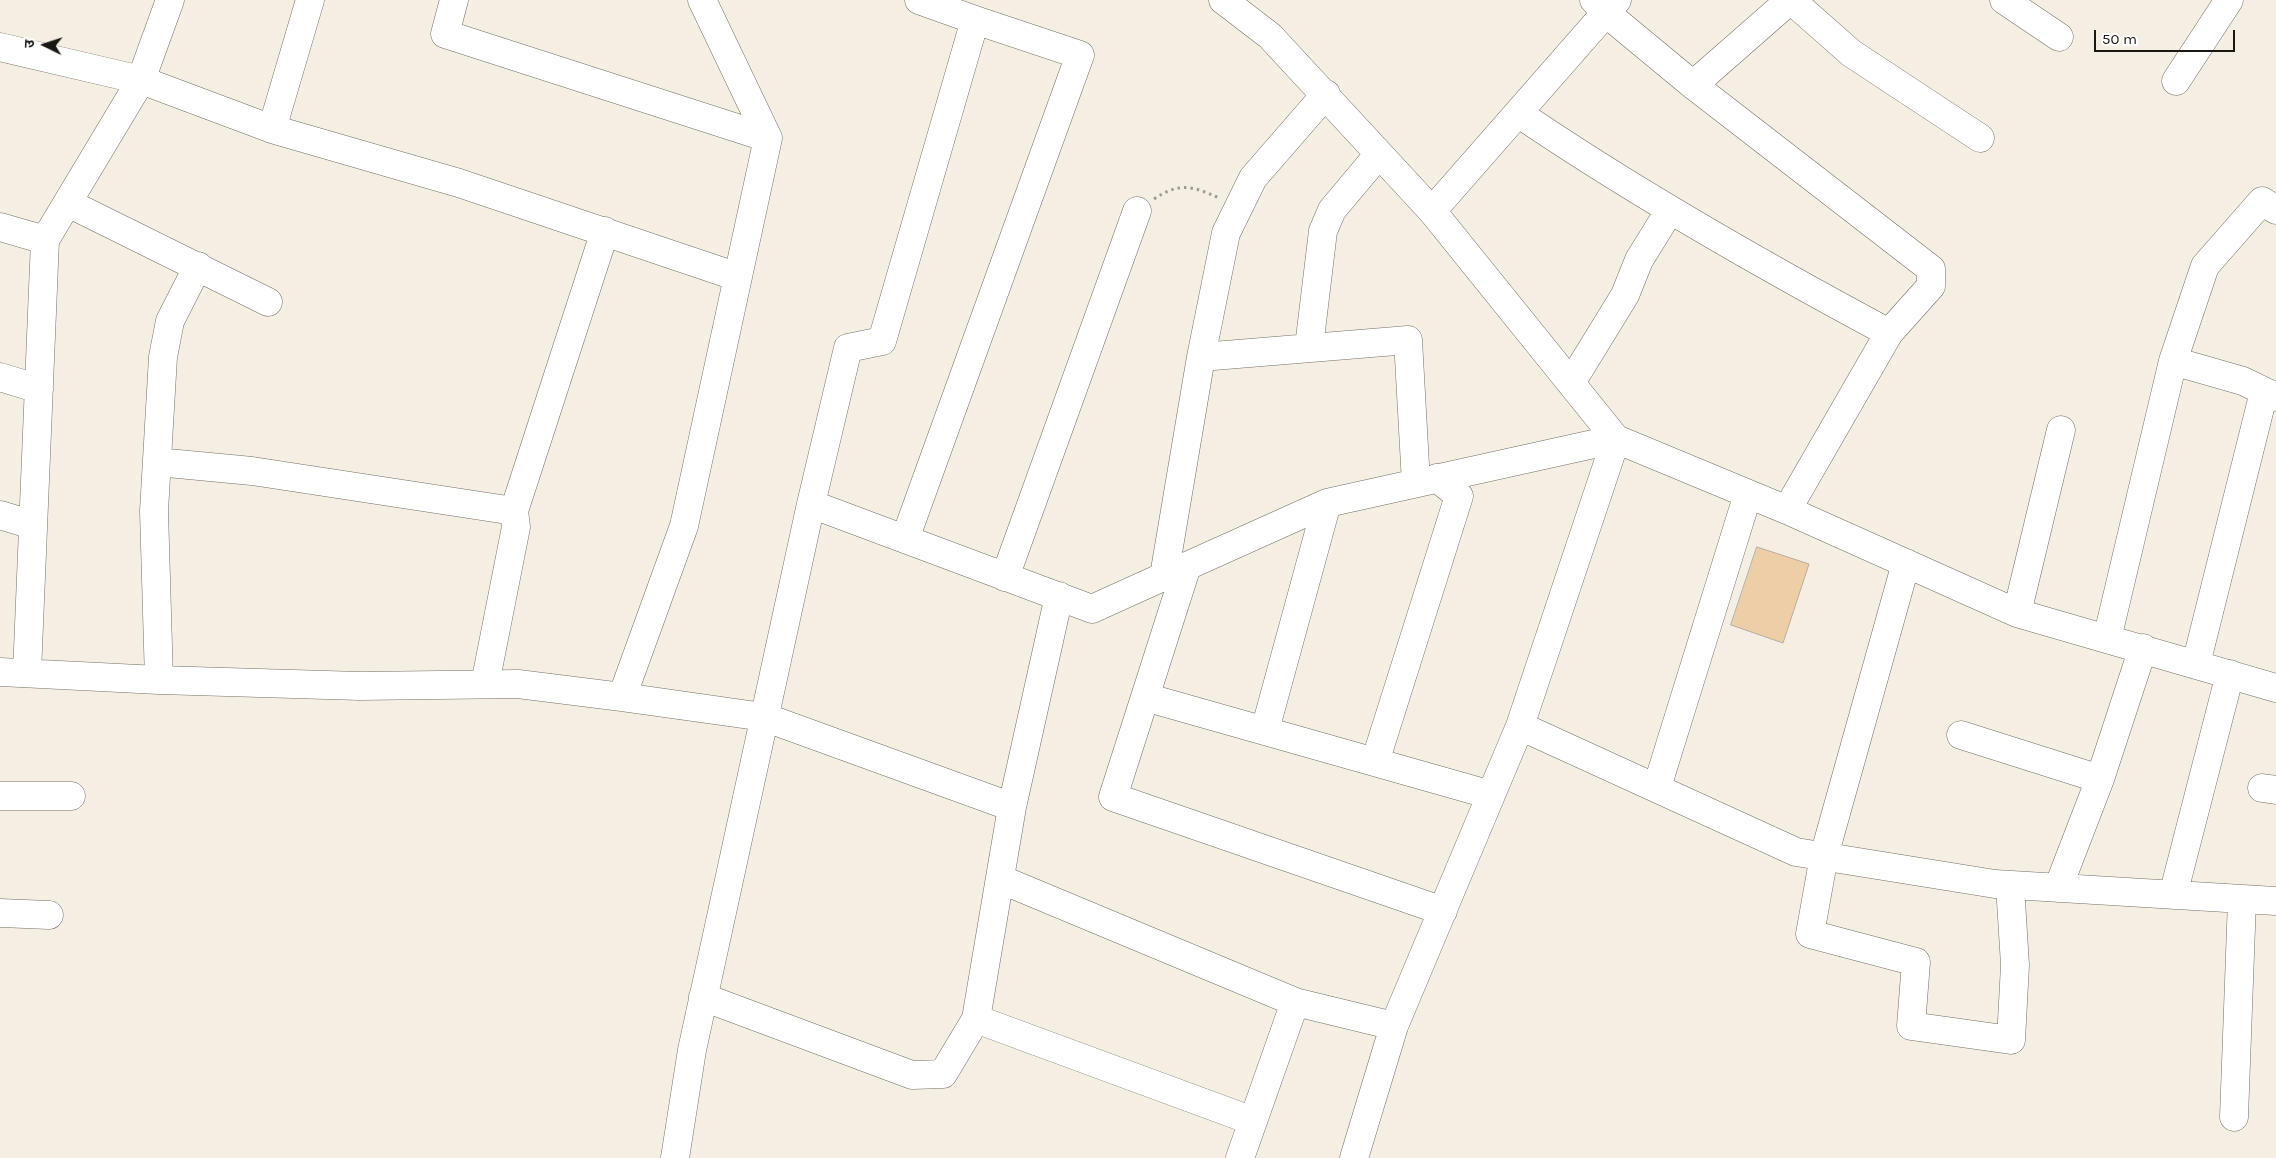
<!DOCTYPE html>
<html>
<head>
<meta charset="utf-8">
<style>
	body { margin:0 }
	#map { position:relative; width:2276px; height:1158px; overflow:hidden; background:#f5efe3; font-family:Karla,"Noto Sans Devanagari",sans-serif }
	canvas { display:block }
	.north { position:absolute; left:20px; top:20px; width:50px; height:50px; -webkit-text-stroke:4px #fff; paint-order:stroke; rotate:274deg; font-size:14px; font-weight:700; line-height:20px; text-align:center; color:#1a1813 }
	.north::after { content:''; display:block; margin:auto; width:18px; height:22px; background:#1a1813; clip-path:polygon(50% 0,100% 100%,50% 72%,0 100%) }
	.scale { position:absolute; left:2094px; top:30px; width:141px; height:22px; box-sizing:border-box; border:2px solid #1a1813; border-top:0; padding-left:6px; font-size:15px; line-height:18px; white-space:nowrap; color:#1a1813; -webkit-text-stroke:4px #fff; paint-order:stroke }
</style>
</head>
<body>
<div id="map">
<canvas width="2276" height="1158"></canvas>
<div class="north">उ</div>
<div class="scale">50 m</div>
</div>
<script>
const g = document.querySelector('canvas').getContext('2d');
g.lineJoin = 'round';
function fillPath(path, color) {
  g.fillStyle = color;
  g.fill(path, 'evenodd');
}
function stroke(path, color, width, dash) {
  g.strokeStyle = color;
  g.lineWidth = width;
  g.lineCap = dash ? 'butt' : 'round';
  g.setLineDash(dash || []);
  g.stroke(path);
}
const building = new Path2D(`
	M1757,547l52,17 -26,79 -52,-18z`);
const path = new Path2D(`
	M1154,199c25,-17 39,-13 65,-1`);
const minor = new Path2D(`
	M454,0l-9,34 323,104
	M919,0l56,20
	M1223,0l47,36 162,175 184,228 171,71 230,103 259,75
	M1594,0l12,13 87,72 238,184v17l-42,47 -102,177
	M1791,0l60,53 129,85
	M2004,0l55,37
	M0,47l141,33 131,49 187,54 279,94
	M2176,81l53,-81
	M1693,85l97,-85
	M1518,113c119,81 244,152 371,220
	M272,129l38,-129
	M68,203l200,99
	M1432,211l185,-211
	M0,227l45,13 -18,433
	M45,240l96,-160 29,-80
	M1309,347l14,-116 9,-21 47,-56
	M1201,357l207,-17 8,143
	M2173,361l70,20 33,16
	M0,377l39,12
	M1571,383l54,-88 14,-35 31,-50
	M1616,439l-96,287 276,126 199,32 281,17
	M157,462l95,9 262,40
	M811,504l37,-156 34,-7 93,-321 105,35 -175,484
	M0,515l33,10
	M1906,563l-82,293 -14,78 106,28 -5,64 100,14 4,-75 -5,-80
	M1164,576l37,-219 25,-124 27,-55 73,-84
	M1005,577l132,-366
	M2017,613l44,-183
	M2107,639l66,-278 32,-95 57,-65 14,9
	M2196,664l68,-272
	M0,672l159,8 201,6 158,-2 104,13 142,20 248,90 47,-211
	M159,680l-5,-169 9,-154 7,-36 28,-55
	M485,684l31,-157 -2,-16 91,-280
	M622,697l62,-171 84,-388 -66,-138
	M1145,697l346,98
	M1265,730l62,-227
	M1961,735l139,44
	M1375,762l84,-266 -22,-18
	M1657,787l91,-293
	M2262,788l14,2
	M0,796h71
	M1012,807l-36,212 277,102
	M1000,879l295,123
	M2058,888l42,-109 43,-131
	M2173,895l57,-221
	M1443,911l-330,-114 74,-231 140,-63 289,-64
	M0,913l49,2
	M703,997l209,78 31,-1 33,-55
	M2234,1117l8,-217
	M675,1158l17,-108 119,-546 281,105 95,-43
	M1240,1158l55,-156 99,24
	M1354,1158l40,-132 126,-300`);
fillPath(building, '#eecea6');
stroke(building, '#b5aca2', 1);
stroke(minor, '#746f64', 29);
stroke(path, '#9f9a91', 3, [2.5, 4]);
stroke(minor, '#fff', 28);
</script>
</body>
</html>
